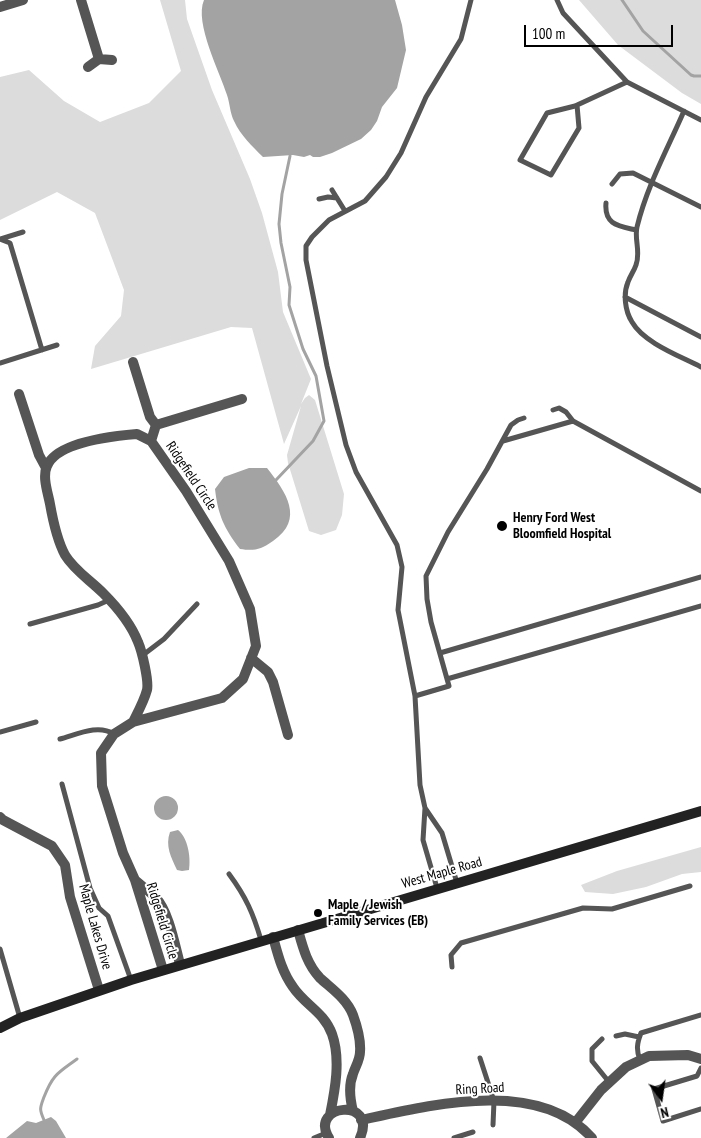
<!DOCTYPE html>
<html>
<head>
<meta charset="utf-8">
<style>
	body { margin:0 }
	#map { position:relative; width:701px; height:1138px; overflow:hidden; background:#fff; font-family:"PT Sans Narrow",sans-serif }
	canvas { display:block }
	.north { position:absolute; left:636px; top:1073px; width:50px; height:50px; -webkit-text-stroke:4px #fff; paint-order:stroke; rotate:166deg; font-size:14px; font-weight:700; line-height:20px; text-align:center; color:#000 }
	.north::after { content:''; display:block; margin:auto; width:18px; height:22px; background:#000; clip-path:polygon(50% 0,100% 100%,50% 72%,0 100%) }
	.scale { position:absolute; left:524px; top:25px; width:149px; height:22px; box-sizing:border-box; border:2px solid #000; border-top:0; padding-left:6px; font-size:15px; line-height:18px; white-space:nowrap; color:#000; -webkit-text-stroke:4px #fff; paint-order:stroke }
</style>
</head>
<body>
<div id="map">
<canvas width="701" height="1138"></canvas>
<div class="north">N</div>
<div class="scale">100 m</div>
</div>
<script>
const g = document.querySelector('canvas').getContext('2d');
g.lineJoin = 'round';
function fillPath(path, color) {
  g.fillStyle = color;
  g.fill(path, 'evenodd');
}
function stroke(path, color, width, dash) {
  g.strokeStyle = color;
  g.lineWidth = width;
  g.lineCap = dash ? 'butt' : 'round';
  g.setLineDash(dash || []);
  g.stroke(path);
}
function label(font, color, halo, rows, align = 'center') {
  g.font = font + ' "PT Sans Narrow",sans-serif';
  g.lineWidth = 4;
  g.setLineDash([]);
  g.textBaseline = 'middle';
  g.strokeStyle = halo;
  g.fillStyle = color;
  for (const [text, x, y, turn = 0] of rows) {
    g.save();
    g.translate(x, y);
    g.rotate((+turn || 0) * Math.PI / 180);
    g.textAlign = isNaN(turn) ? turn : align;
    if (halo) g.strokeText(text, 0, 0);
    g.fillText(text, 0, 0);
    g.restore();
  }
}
const green = new Path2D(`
	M160,0h25l2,19 25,71 38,89 12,34 16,59 5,40 28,67 -10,25 4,-6 4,-3 6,5 29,94 -2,21 -6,15 -15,5 -12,-4 -21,-68 -1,-8 14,-49 -17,38 -32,-116 -21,-1 -140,42 4,-23 26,-30 3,-26 -29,-77 -38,-21 -57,28v-143l29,-7 35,31 36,21 49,-19 32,-32z
	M579,0h122v104l-19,-11 -64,-48z
	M701,847v25l-19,2 -36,13 -33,7 -28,-2 -4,-7 36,-14z`);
const water = new Path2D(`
	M204,0h191l7,25 4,25 -9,38 -15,19 -5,14 -6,9 -10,9 -29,14 -12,4h-7l-3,-2 -6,2 -11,-2 -30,2c-11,-11 -22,-21 -29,-36 -4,-8 -4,-17 -7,-26 -7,-23 -33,-72 -23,-95z
	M249,468h18c19,24 38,51 6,73 -13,9 -19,10 -33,8 -16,-21 -22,-34 -25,-60l9,-12z
	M154 808a12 12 0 1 1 24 0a12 12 0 1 1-24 0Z
	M178,830c10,8 13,27 11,40l-7,1 -5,-1c-6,-13 -12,-24 -7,-38z
	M51,1117l5,4 10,17h-60l21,-17 9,2z`);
const stream = new Path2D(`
	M622,0l21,31 48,44 3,1h7
	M276,480l37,-39 11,-20 -8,-45 -13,-27 -14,-44 1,-18 -9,-44 -2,-19 3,-30 8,-38
	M44,1120c-5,-11 -4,-12 0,-23 9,-23 14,-24 33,-38`);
const service = new Path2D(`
	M557,0l6,13 64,69 74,38
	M577,105l2,23 -28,47 -31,-15 27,-47 28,-7 52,-24
	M684,111c-17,39 -37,75 -47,116 -3,12 4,25 -1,38 -2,6 -6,11 -8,17 -5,12 -3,29 4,40 12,21 48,34 69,45
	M612,184l8,-10 13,-1 68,34
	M332,190l13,21
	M319,199l9,-2 9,1
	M606,203c-2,22 13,23 30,27
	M0,239l10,4 32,107
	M0,239l23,-7
	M625,297l76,40
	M0,363l57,-18
	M553,410l6,-2 7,4 7,9 128,70
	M503,441l70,-20
	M30,624l68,-19 11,-5
	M440,653l261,-76
	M143,655l21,-16 33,-35
	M447,679l254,-73
	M415,696l34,-10 -18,-64 -4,-23 -1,-23 22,-44 39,-63 24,-44 7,-5 6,-2
	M0,732l36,-10
	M60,739c18,-5 38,-15 54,-5
	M62,784l28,104 9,20 9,8 23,64
	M425,808l-2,32 14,48
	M229,874c17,23 24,39 32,66
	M457,883l-15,-50 -17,-25 -5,-23 -5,-89 -17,-86 4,-43 -5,-22 -41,-73 -10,-27 -19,-79 -21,-106v-14l6,-9 17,-17 36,-19 21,-24 15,-24 25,-56 35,-58 10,-39
	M0,949l20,69
	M452,967l-1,-12 10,-12 122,-35 29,1 78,-23
	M616,1036l9,-2 14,3
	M602,1039l-10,10v12l17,21
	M480,1058l14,43 -1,24
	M640,1060c-4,-10 -3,-17 1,-27l60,-18
	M701,1068l-4,8 -43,13 9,32 38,-12
	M314,1138l12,-5
	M454,1138l19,-6`);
const minor = new Path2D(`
	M81,0l18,59 13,1
	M0,7l23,-7
	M88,67l11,-8
	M133,362l17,55 6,8
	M19,394l20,61 7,13
	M137,434l14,7 35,50 43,70 21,48 6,37 -13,33 -21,19 -89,24c5,-10 11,-21 14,-32 2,-9 -5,-39 -9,-48 -7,-18 -22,-36 -35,-49 -13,-13 -29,-23 -38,-38 -8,-15 -12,-34 -15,-51 -2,-11 -8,-27 -3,-38 10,-24 66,-30 90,-32z
	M151,441l5,-16 86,-26
	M251,658l17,14 5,10 15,53
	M133,722l-19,12 -13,19 1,33 21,67 12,27 28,90
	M0,817l3,3 49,26 13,19 5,32 29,93
	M135,880c7,6 15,12 21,18 13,14 19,48 24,66
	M298,930c5,18 9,34 22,48 12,11 27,21 33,37 4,11 8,25 7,37 0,8 -5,15 -7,22 -5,12 -3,25 0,37
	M273,937c5,18 9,35 20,50 12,18 31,25 39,47 9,25 3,56 -2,81
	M361,1120c69,-15 178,-43 231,18
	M575,1123l26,-33 25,-23 23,-11 39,-1 13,4
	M329,1138c-21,-34 49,-41 31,0`);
const secondary = new Path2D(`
	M0,1028l20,-10 111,-38 570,-169`);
const markers = [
	[502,526,6,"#000"],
	[318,913,5,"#000"]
];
const streetNames = [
	["Ridgefield Circle",191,476,56],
	["West Maple Road",442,873,-16],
	["Ridgefield Circle",162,921,73],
	["Maple Lakes Drive",95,927,74],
	["Ring Road",480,1089,-3]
];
const poiNames = [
	["Henry Ford West",513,518],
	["Bloomfield Hospital",513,534],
	["Maple / Jewish",328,905],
	["Family Services (EB)",328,921]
];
fillPath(green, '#dcdcdc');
fillPath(water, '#a3a3a3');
stroke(stream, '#a3a3a3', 3);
stroke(service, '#555', 5);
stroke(minor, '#555', 10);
stroke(secondary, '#222', 10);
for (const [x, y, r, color] of markers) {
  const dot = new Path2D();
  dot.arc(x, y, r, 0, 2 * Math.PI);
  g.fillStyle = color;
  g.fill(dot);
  stroke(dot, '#fff', 2);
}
label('14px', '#000', '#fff', streetNames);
label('bold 14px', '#000', '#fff', poiNames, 'left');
</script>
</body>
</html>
